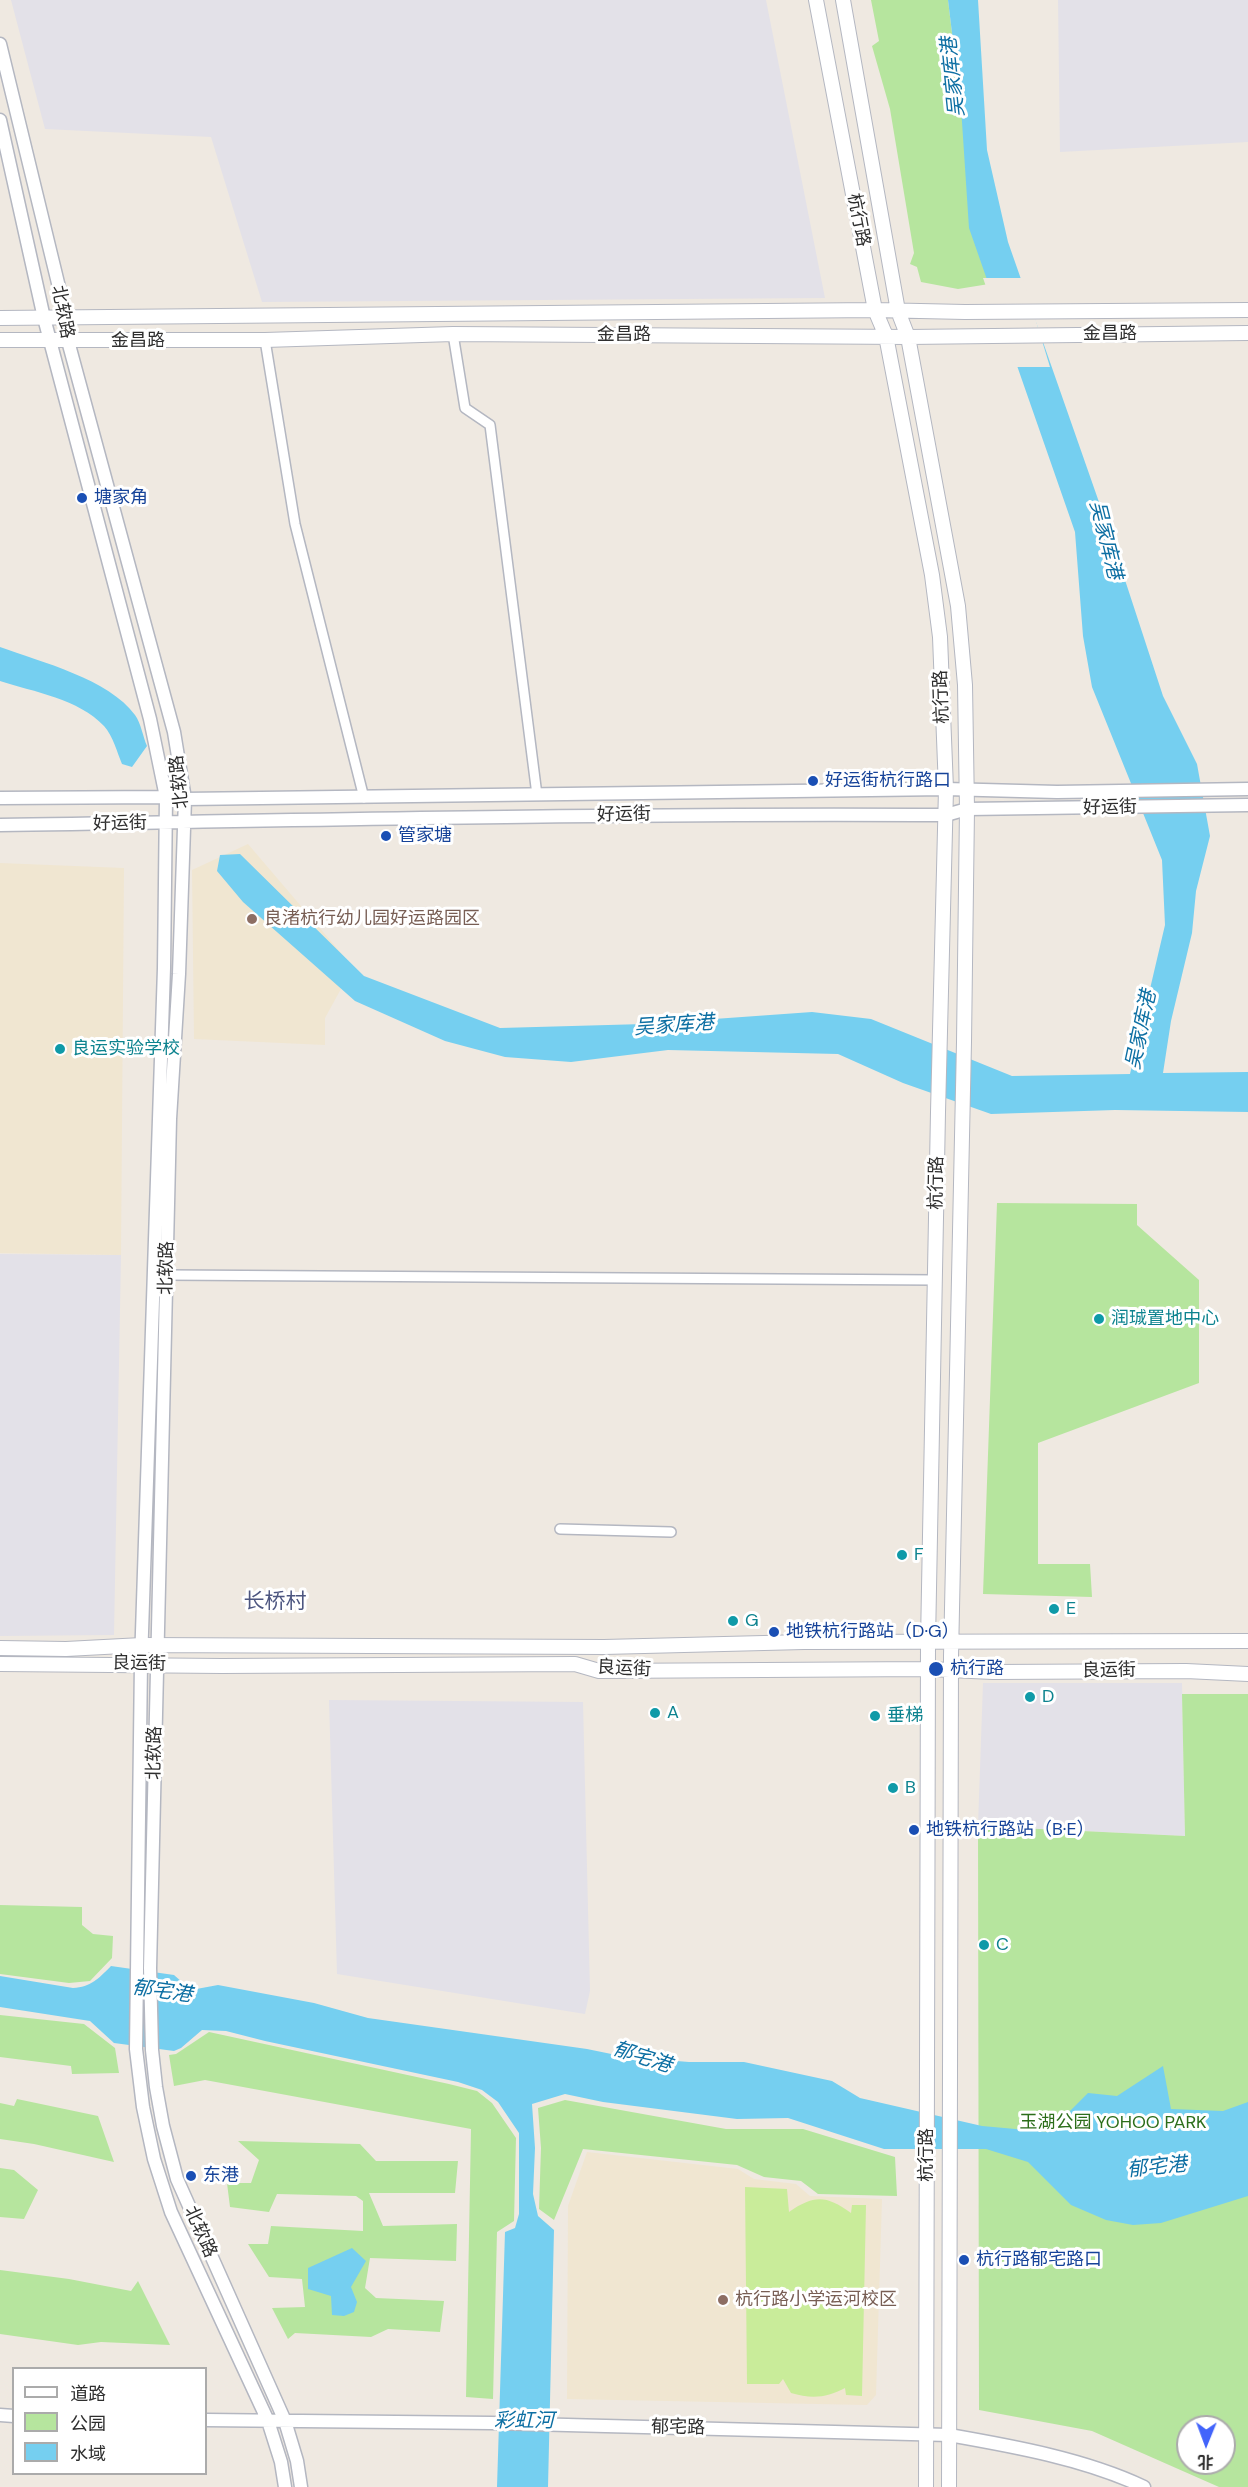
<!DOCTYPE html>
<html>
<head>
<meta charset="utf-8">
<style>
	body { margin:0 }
	#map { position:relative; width:1248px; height:2487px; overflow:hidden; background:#efe9e1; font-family:"DM Sans","Noto Sans SC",sans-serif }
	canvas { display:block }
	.legend { position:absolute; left:12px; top:2367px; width:195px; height:108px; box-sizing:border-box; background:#fff; border:2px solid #ababab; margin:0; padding:8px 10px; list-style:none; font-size:18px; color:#2e2e2e }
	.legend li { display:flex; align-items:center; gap:12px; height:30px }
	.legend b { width:30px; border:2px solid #ababab }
	.north { position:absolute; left:1176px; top:2415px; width:60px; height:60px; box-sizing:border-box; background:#fff; border:2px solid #ababab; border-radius:50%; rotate:181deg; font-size:16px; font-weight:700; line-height:24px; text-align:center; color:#2e2e2e }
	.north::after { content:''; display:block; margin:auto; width:21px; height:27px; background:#4264fb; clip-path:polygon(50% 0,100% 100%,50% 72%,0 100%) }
</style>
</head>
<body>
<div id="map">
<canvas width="1248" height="2487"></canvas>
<ul class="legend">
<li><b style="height:8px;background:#fff"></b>道路</li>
<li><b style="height:16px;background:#b6e59e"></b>公园</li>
<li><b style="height:16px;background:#75cff0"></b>水域</li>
</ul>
<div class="north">北</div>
</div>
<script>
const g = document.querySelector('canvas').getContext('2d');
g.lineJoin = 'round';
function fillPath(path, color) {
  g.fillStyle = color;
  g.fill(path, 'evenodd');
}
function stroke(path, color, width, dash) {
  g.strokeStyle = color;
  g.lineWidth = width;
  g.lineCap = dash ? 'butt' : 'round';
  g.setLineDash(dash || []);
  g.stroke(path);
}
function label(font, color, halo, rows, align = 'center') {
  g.font = font + ' "DM Sans","Noto Sans SC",sans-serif';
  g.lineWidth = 6;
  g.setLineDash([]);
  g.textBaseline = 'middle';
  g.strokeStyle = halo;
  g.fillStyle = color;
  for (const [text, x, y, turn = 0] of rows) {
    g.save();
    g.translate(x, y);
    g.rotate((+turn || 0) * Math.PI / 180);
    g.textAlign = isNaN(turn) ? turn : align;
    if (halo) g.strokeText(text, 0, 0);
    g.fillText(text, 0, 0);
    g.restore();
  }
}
const industrial = new Path2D(`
	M11,0h755l59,298 -563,4 -51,-165 -166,-8z
	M1058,0h190v142l-188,10z
	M0,1254l121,1 -7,380 -114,1z
	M983,1683h199l3,153 -207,-10z
	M329,1700l254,2 7,289 -5,23 -248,-40z`);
const education = new Path2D(`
	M248,844l105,123 -28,51v27l-131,-6 -2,-169z
	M0,863l124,5 -3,387 -121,-2z
	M587,2152l151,17 16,10 42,5 14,12 72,3 -6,196 -9,10 -300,-6 1,-193z`);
const green = new Path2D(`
	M871,0h77l13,107 28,177 -31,5 -37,-7 -4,-15 -7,-3 4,-11 -24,-144 -18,-63 7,-5z
	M997,1203l140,1v21l62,55v103l-161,60v121h52l2,33 -109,-3z
	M1182,1694h66v793h-29l-127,-56 -113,-21 -1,-584 207,10zM1188,2427h36v36h-36z
	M0,1905l82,2v18l11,9 20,2 -1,22 -22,23 -21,2 -69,-9z
	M0,2015l84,9 31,24 4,25 -47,1 -1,-8 -71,-9z
	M209,2032l240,52 28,7 15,12 24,35 -2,83 -17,11 -4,167 -27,-2 5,-268 -266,-49 -31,6 -5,-31 7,-1z
	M17,2099l81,17 16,46 -80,-18 -34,-5v-36l14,3z
	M565,2100l161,29h77l92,28 2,39 -79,-2 -17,-13 -37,-4 -27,-12 -154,-16 -29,71 -15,-11 2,-61 -3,-40z
	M238,2141l122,3 16,17h82l-3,32h-86l14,33 74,-2 -1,37 -86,-3 -5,30 11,10 68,3 -4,31 -52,-3 -17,8 -76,-4 -7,6 -16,-31 33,-1 -3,-28 -33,-2 -21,-33h20l3,-18 92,5v-30l-7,-5 -79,-2 -8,18 -39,-5 -3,-24h24l8,-23z
	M0,2168l14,2 24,20 -14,29 -24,-2z
	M0,2270l69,9 62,12 7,-10 32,64 -69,-3 -23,3 -78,-11z`);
const pitch = new Path2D(`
	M745,2187l42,2 2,23c25,-17 37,-17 62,1l1,-8h14l-4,191 -16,-1 -1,-7c-18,10 -34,11 -54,5l-8,-14 -4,5h-32z`);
const water = new Path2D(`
	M948,0h30l9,150 21,92 99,283 56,171 34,68 13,72 -14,55 -4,42 -21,88 -8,52 85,-1v40l-133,-2 -124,4 -88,-31 -65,-29 -170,-4 -97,12 -66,-5 -60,-16 -90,-40 -112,-99 -26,-31 3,-16 20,-1 124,122 136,52 144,-4 168,-12 59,7 141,57 118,-2 35,-149 -3,-65 -70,-173 -9,-51 -8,-104 -106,-304 -8,-121z
	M0,647c41,15 109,32 135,68 6,8 8,22 12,31l-15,21 -10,-3c-5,-12 -9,-28 -18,-38 -25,-27 -70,-34 -104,-45z
	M111,1966l63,9 17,15 27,-5 96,18 54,15 219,31 39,8 63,5h55l88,19 28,17 122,28 67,6 39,-39 29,3 46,-30 8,43 52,2 25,-9v94l-87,27 -28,2 -27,-5 -35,-15 -43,-43 -42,-13h-102l-96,-31 -51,1 -134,-17 -38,-8 -33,10 3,44 -2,46 5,22 16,14 -6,257h-51l8,-255 10,-4 4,-14v-81l-21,-31 -16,-12 -24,-8 -193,-41 -39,-10 -24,-1 -21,18 -7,3 -60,-8 -24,-22 -90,-14v-31l73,12c18,-1 25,-9 38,-22z
	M352,2248l14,13 -15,26 6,15 -3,10 -10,4 -12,-1 -1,-19 -23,-7v-21z`);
const pier = new Path2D(`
	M983,278h40l27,89h-36z`);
const minor = new Path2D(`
	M453,334l12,74 25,17 47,370
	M265,340l30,184 69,274
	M167,1275l768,5
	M560,1529l111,3`);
const tertiary = new Path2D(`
	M0,44l66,272 2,25 106,391 11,67 -6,175 -9,145 -20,849 2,82 4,37 7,39 14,53 108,242 12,40 4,26
	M0,120l44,198 106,401 16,78 -2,171 -23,694 -5,387 7,58 11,52 17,53 97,209 13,41 4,25
	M0,798l166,-1 19,2 761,-10 111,3 191,-3
	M0,825c315,-5 630,-12 946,-10l21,-6 281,-4
	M0,2415l14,1
	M206,2420l285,3 458,12c63,11 136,24 195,52`);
const secondary = new Path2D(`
	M816,0l59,310 11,26 46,239 8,62 6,152 -8,323 -10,529 -2,846
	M843,0l55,311 10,26 50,269 7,79 2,124 -3,233 -13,614 -2,831
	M0,318l875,-8 90,2 283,-2
	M0,340h265l188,-6 455,3 340,-4
	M0,1648l66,1 76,-4 462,2 200,-5 444,-1
	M0,1664l222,2 353,-2 24,7 329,-2 65,3 193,-1 62,3`);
const markers = [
	[82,498,6,"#1a4fb4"],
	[813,781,6,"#1a4fb4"],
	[386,836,6,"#1a4fb4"],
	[252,919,6,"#8d6e63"],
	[60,1049,6,"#0f9aa8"],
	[1099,1319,6,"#0f9aa8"],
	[902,1555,6,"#0f9aa8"],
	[1054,1609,6,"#0f9aa8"],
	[733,1621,6,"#0f9aa8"],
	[774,1632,6,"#1a4fb4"],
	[936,1669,8,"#1a4fb4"],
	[1030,1697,6,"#0f9aa8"],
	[655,1713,6,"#0f9aa8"],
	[875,1716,6,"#0f9aa8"],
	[893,1788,6,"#0f9aa8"],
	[914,1830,6,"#1a4fb4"],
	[984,1945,6,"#0f9aa8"],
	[191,2176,6,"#1a4fb4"],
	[964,2260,6,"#1a4fb4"],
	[723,2300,6,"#8d6e63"]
];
const streetNames = [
	["杭行路",858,220,79],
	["北软路",62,312,79],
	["金昌路",1110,334],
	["金昌路",624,335],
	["金昌路",138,341],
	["杭行路",942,697,-92],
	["北软路",180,782,-96],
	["好运街",1110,808,-1],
	["好运街",624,815,-1],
	["好运街",120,824,-1],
	["杭行路",937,1183,-89],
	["北软路",167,1268,-89],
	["良运街",139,1664,1],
	["良运街",624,1669,3],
	["良运街",1109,1671,-1],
	["北软路",155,1753,-89],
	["杭行路",927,2155,-90],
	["北软路",200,2232,66],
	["郁宅路",678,2428,1]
];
const transitNames = [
	["塘家角",94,498],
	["好运街杭行路口",825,781],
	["管家塘",398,836],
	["地铁杭行路站（D·G）",786,1632],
	["杭行路",950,1669],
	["地铁杭行路站（B·E）",926,1830],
	["东港",203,2176],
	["杭行路郁宅路口",976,2260]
];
const educationNames = [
	["良渚杭行幼儿园好运路园区",264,919],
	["杭行路小学运河校区",735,2300]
];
const cultureNames = [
	["良运实验学校",72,1049],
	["润珹置地中心",1111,1319],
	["F",914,1555],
	["E",1066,1609],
	["G",745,1621],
	["D",1042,1697],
	["A",667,1713],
	["垂梯",887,1716],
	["B",905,1788],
	["C",996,1945]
];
const parkNames = [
	["玉湖公园 YOHOO PARK",1113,2123]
];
const waterNames = [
	["吴家库港",954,77,-96],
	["吴家库港",1105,540,76],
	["吴家库港",674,1026,-4],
	["吴家库港",1142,1030,-78],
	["郁宅港",162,1992,8],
	["郁宅港",642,2058,18],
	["郁宅港",1157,2168,-6],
	["彩虹河",524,2422]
];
const quarterNames = [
	["长桥村",275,1602]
];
fillPath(industrial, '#e3e1e8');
fillPath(education, '#f0e6d1');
fillPath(green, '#b6e59e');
fillPath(pitch, '#c9ec9a');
fillPath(water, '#75cff0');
fillPath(pier, '#efe9e1');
stroke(minor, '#b4b7c1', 12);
stroke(tertiary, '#b4b7c1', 15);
stroke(secondary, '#b4b7c1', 16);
stroke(minor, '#fff', 9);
stroke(tertiary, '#fff', 12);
stroke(secondary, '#fff', 14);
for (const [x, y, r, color] of markers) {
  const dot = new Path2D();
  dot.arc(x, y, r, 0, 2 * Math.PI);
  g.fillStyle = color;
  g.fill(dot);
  stroke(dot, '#fff', 2);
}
label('18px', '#2e2e2e', '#fff', streetNames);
label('18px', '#164399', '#fff', transitNames, 'left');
label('18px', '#785e54', '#fff', educationNames, 'left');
label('18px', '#0d838f', '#fff', cultureNames, 'left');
label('18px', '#2c6e1b', '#fff', parkNames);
label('italic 20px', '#0d6fa3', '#fff', waterNames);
label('21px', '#4d5680', '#fff', quarterNames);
</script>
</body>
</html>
